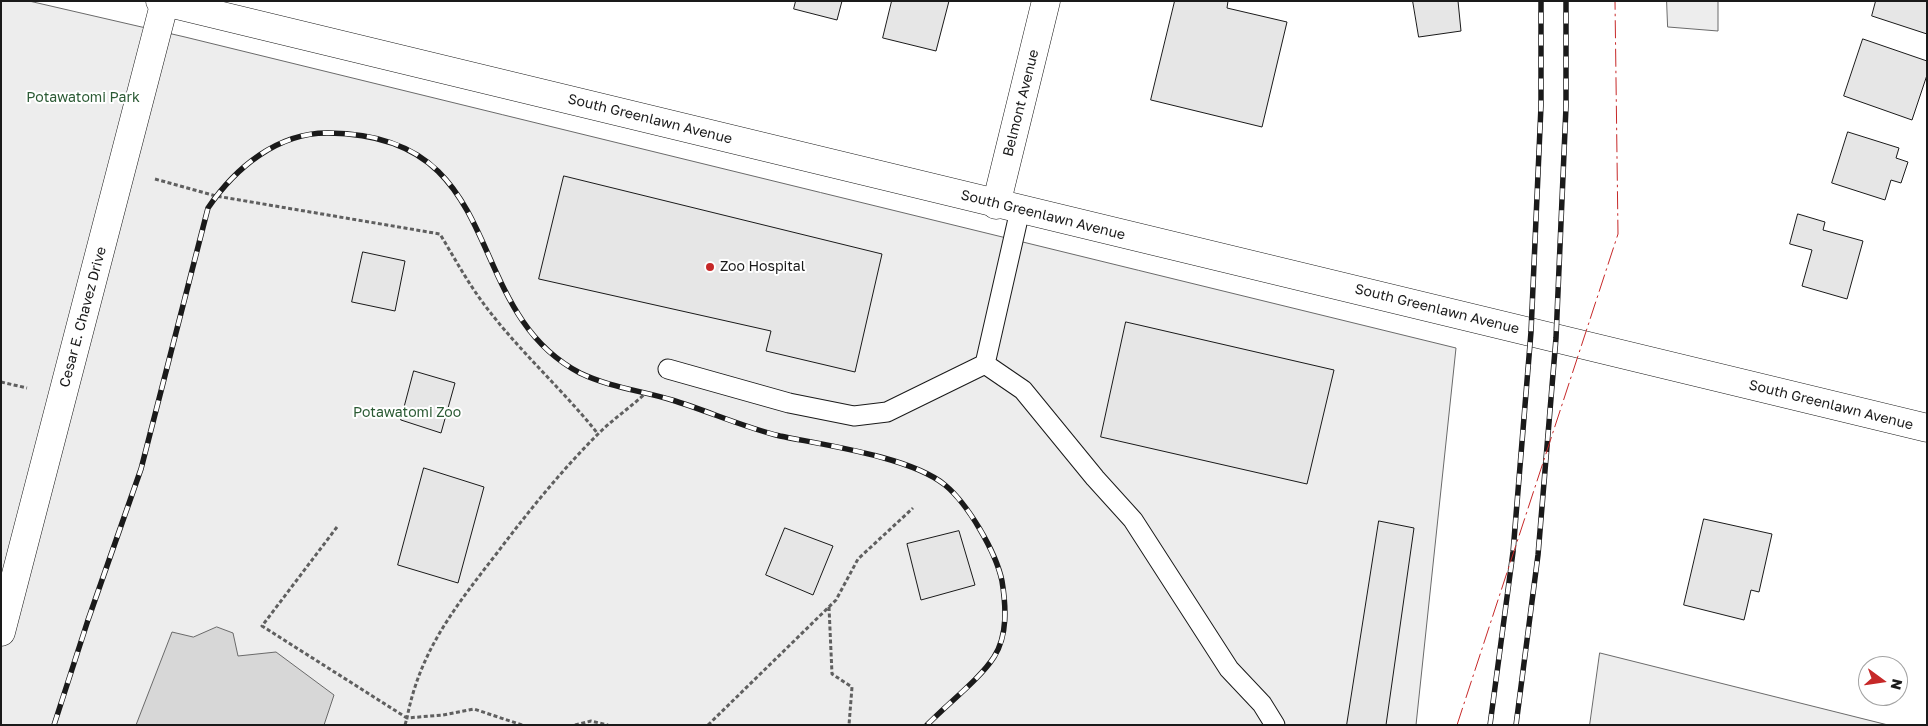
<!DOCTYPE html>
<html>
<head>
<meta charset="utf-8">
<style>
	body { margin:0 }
	#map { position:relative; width:1928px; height:726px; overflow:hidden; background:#fff; font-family:"Golos Text",sans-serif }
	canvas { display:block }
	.frame { position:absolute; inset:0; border:2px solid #1a1a1a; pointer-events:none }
	.north { position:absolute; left:1858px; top:656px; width:50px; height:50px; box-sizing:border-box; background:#fff; border:1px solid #a3a3a3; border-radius:50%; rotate:104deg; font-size:14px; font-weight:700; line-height:20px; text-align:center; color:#1a1a1a }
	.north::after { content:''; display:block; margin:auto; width:18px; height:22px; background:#c62828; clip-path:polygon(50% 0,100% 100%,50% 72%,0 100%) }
</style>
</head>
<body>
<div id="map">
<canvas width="1928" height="726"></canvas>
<div class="frame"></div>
<div class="north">N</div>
</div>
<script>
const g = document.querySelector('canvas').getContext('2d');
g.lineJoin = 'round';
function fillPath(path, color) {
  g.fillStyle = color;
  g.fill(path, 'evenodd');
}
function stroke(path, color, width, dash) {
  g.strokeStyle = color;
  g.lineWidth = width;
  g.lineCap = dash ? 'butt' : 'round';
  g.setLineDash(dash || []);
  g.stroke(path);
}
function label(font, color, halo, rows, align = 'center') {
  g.font = font + ' "Golos Text",sans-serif';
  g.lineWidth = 4;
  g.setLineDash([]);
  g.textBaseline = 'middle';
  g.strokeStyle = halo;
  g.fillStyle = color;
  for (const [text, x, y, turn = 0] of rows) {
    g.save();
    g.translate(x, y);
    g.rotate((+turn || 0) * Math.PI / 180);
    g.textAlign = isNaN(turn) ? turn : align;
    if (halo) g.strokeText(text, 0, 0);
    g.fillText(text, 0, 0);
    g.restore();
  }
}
const built = new Path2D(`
	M1,1h28l156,36 1271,311 -40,377h-1415z
	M1667,1h51v30l-50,-4z
	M1600,653l288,72h-298z`);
const water = new Path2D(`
	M217,627l16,6 5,23 38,-4 58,43 -10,30h-188l36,-93 21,5z`);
const building = new Path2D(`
	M796,1h46l-5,19 -43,-11z
	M892,1h57l-13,50 -53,-13z
	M1175,1h53l-1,7 60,14 -25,105 -111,-27z
	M1413,1h45l3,30 -42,6z
	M1876,1h51v33l-55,-18z
	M1863,39l64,22v14l-15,45 -68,-24z
	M1848,132l51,16 -3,10 12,4 -7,21 -10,-3 -6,20 -53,-17z
	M564,176l318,78 -27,118 -89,-21 5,-20 -232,-52z
	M1798,214l27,8 -2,8 40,11 -16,58 -45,-13 10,-36 -22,-6z
	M363,252l42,9 -10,50 -43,-9z
	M1126,322l208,48 -27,114 -206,-47z
	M414,371l41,12 -14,50 -40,-13z
	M424,468l60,19 -26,96 -60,-18z
	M1704,519l68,15 -13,58 -8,-2 -7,30 -60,-15z
	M1379,521l35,7 -28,197h-39z
	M785,528l48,18 -20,49 -47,-20z
	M959,531l16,54 -54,15 -14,-56z`);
const path = new Path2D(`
	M155,179l61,17 224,38c12,20 23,40 36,59 35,51 84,93 122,141
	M1,382l26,6
	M337,527l-75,99 145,92 -2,7
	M829,607l3,67 20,13 -3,38
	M522,725l-48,-16 -31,6 -36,3c13,-68 49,-112 90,-165 31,-41 64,-82 101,-119 15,-15 33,-27 49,-42
	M575,725l16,-4 17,4
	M708,725l128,-125 22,-41 55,-51`);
const service = new Path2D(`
	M985,364l38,26 72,88 38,42 96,149 33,35 13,21
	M668,369l121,34 65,13 33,-4 98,-48 35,-154`);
const minor = new Path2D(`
	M996,205l50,-204
	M1,632l164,-631`);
const tertiary = new Path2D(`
	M160,1l1767,427`);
const rail = new Path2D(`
	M54,725l34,-105 53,-151 67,-261c27,-40 70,-76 121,-75 182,2 129,176 251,240 29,14 62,18 92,27 36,11 71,27 108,36 44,9 131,21 165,49 23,19 51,67 57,96 4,25 6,54 -8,76 -14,22 -48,48 -67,68
	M1490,725l23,-173 18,-220 10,-226v-105
	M1516,725l22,-170 18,-217 10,-231v-106`);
const power = new Path2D(`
	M1457,725l161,-491 -3,-233`);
const markers = [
	[710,267,5,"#c62828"]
];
const parkNames = [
	["Potawatomi Park",83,98],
	["Potawatomi Zoo",407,413]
];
const streetNames = [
	["Belmont Avenue",1021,103,-76],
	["South Greenlawn Avenue",650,119,14],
	["South Greenlawn Avenue",1043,215,14],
	["South Greenlawn Avenue",1437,309,14],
	["Cesar E. Chavez Drive",83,317,-75],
	["South Greenlawn Avenue",1831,405,14]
];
const poiNames = [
	["Zoo Hospital",720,267]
];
fillPath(built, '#ededed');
stroke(built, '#6a6a6a', 1);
fillPath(water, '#d7d7d7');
stroke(water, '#6a6a6a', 1);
fillPath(building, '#e6e6e6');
stroke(building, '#1a1a1a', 1);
stroke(service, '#1a1a1a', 21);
stroke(minor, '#1a1a1a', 29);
stroke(tertiary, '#1a1a1a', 29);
stroke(path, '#5f5f5f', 3, [4, 2.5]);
stroke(service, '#fff', 19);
stroke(minor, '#fff', 28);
stroke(tertiary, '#fff', 28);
stroke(rail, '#1a1a1a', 5.5);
stroke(rail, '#fff', 4, [11]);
stroke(power, '#c62828', 1, [18, 4, 2.5, 4]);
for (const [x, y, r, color] of markers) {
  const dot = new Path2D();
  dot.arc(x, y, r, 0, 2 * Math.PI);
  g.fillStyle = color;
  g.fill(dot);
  stroke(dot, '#fff', 2);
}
label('14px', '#2b5a34', '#fff', parkNames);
label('14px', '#1a1a1a', '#fff', streetNames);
label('14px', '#1a1a1a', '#fff', poiNames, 'left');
</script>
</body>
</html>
